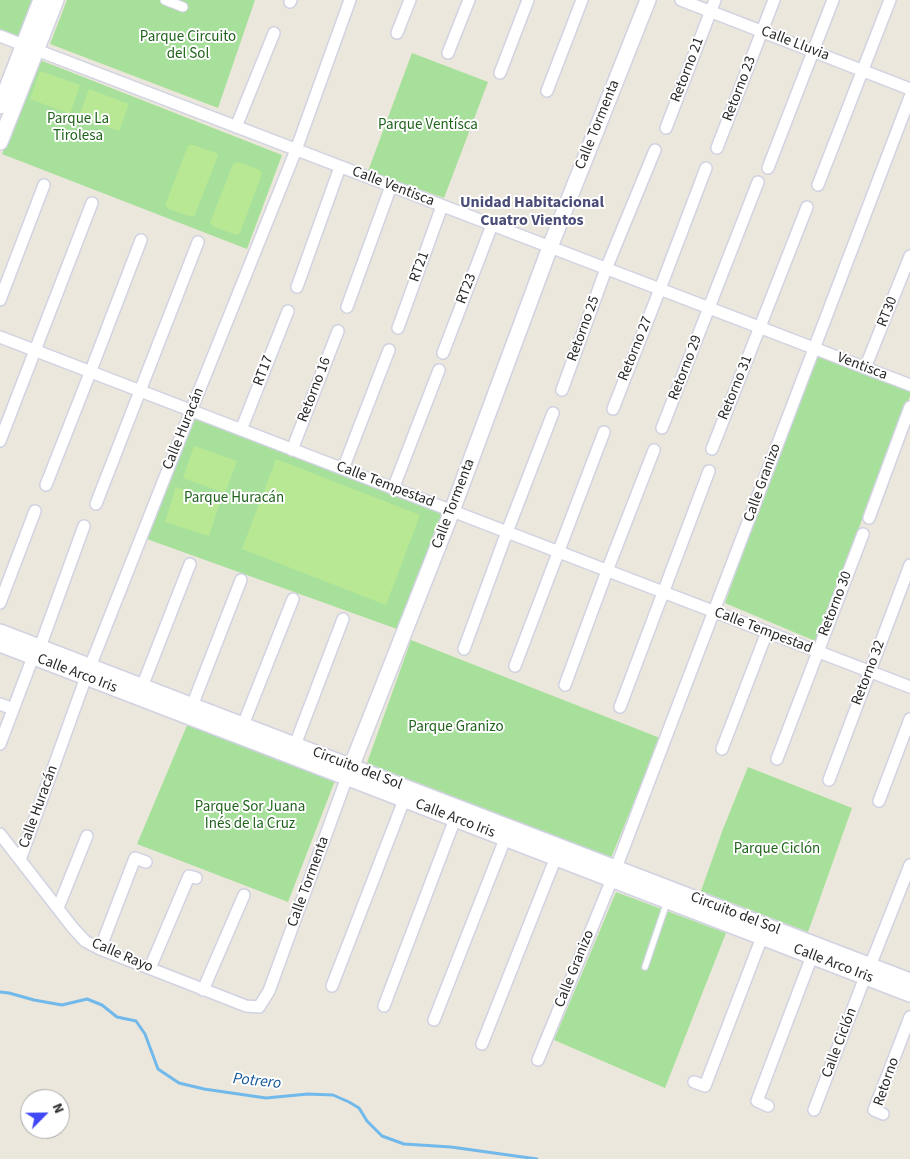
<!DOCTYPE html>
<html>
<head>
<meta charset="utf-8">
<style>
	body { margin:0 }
	#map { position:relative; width:910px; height:1159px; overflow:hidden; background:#ebe7dc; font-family:"Source Sans 3",sans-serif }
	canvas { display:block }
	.north { position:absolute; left:20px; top:1089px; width:50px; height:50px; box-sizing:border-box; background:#fff; border:1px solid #a9a9a9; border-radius:50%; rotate:67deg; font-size:14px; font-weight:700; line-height:20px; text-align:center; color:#292929 }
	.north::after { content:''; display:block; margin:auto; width:18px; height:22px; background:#4047f4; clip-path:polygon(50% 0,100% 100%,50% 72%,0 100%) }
</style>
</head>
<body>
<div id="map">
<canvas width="910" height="1159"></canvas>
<div class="north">N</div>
</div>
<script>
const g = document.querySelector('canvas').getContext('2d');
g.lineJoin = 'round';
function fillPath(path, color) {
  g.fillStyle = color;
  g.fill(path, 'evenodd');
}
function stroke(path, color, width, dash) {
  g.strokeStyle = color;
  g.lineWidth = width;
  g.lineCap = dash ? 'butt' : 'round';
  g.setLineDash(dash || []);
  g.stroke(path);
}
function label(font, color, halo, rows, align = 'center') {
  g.font = font + ' "Source Sans 3",sans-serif';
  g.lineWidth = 4;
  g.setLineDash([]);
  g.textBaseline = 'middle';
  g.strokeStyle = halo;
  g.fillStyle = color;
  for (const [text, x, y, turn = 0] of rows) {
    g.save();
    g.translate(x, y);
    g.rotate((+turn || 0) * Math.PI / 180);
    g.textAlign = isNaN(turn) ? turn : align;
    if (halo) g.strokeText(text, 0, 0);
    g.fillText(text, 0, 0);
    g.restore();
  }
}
const green = new Path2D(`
	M0,0h33l-14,37 -19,-7z
	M67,0h188l-37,108 -168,-64z
	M412,53l76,29 -44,116 -76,-27z
	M40,60l242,95 -35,94 -245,-95z
	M815,353l95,36v7l-95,245 -90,-38z
	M191,411l261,100 -55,118 -253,-91z
	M411,640l249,98 -49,120 -244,-95z
	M188,723l148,55 -48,124 -151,-58z
	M748,767l104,41 -44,124 -107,-41 22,-62z
	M616,892l110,41 -61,155 -111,-48z`);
const pitch = new Path2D(`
	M40,71l40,14 -10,29 -40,-15z
	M89,89l40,15 -10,27 -40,-15z
	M189,145h4l23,8 2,2 -23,60 -3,2 -23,-8 -4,-4 23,-59z
	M238,162l22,8 2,3 -22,60 -3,2 -23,-8 -4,-4 23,-59z
	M194,446l43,15 -12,32 -42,-15z
	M276,459l144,56 -34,90 -144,-56z
	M176,487l44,15 -11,34 -44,-14z`);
const stream = new Path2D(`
	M0,992l9,1 25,7 28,5 25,-6 15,6 15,12 19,4 9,13 13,35 21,14 25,6 62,9 42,-4 25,1 16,7 10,6 8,13 15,15 22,8 47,3 86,12`);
const service = new Path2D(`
	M645,967l22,-65`);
const pedestrian = new Path2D(`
	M165,0l18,7`);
const minor = new Path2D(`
	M681,0l229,89
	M290,2l1,-2
	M397,33l13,-33
	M0,36l910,349
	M448,53l21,-53
	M500,73l28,-73
	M547,91l35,-91
	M236,127l38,-94
	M666,128l49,-128
	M717,148l57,-148
	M768,168l65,-168
	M818,185l72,-185
	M297,287l43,-120
	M0,300l44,-115
	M347,307l44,-121
	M398,328l44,-122
	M0,337l910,350
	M443,353l49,-128
	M865,368l45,-112
	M562,390l44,-121 49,-119
	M613,409l47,-120 46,-121
	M662,428l96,-246
	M241,430l47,-119
	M0,441l92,-238
	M712,449l95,-242
	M292,450l46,-119
	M343,469l46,-119
	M46,485l44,-112 51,-133
	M393,489l46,-119
	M96,504l102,-262
	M869,518l41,-111
	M0,603l35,-92
	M40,647l44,-121
	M464,649l43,-117 46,-119
	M515,666l89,-234
	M565,685l42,-114 47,-121
	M142,687l48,-123
	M0,704l13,5
	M192,706l49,-126
	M620,707l89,-236
	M243,725l50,-126
	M0,744l33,-87
	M295,745l48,-126
	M722,749l45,-117
	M777,759l86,-225
	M829,780l81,-215
	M879,801l31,-82
	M0,834l73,94 12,13 15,8 146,57 13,1 10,-16 78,-214
	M20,860l66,-183 105,-266 105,-261 54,-150
	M616,868c99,-256 195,-514 294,-771
	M58,908l29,-72
	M100,949l35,-91 11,4
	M870,966l40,-101
	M150,968l39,-92 7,2
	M332,986l72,-186
	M203,990l41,-95
	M384,1006l71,-187
	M434,1020l71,-181
	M482,1044l74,-187
	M538,1060l74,-181
	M694,1082l11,4 57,-149
	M768,1106l-11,-5 55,-145
	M814,1110l51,-133
	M883,1114l-9,-4 36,-93`);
const tertiary = new Path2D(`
	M0,106l41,-106
	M0,142l56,-142
	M0,632l910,349
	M0,644l910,350
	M348,775l104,-264 98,-264 98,-247`);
const parkNames = [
	["Parque Circuito",188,38],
	["del Sol",188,55],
	["Parque La",78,120],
	["Tirolesa",78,137],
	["Parque Ventísca",428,126],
	["Parque Huracán",234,499],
	["Parque Granizo",456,728],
	["Parque Sor Juana",250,808],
	["Inés de la Cruz",250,825],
	["Parque Ciclón",777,850]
];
const streetNames = [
	["Calle Lluvia",795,44,21],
	["Retorno 21",688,70,-69],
	["Retorno 23",740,89,-69],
	["Calle Tormenta",598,125,-68],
	["Calle Ventisca",393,187,21],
	["RT21",420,267,-70],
	["RT23",467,289,-69],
	["RT30",888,312,-68],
	["Retorno 25",584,329,-70],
	["Retorno 27",636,349,-68],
	["Ventisca",862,367,21],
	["Retorno 29",686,368,-69],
	["RT17",264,371,-69],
	["Retorno 31",736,388,-68],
	["Retorno 16",315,390,-69],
	["Calle Huracán",184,429,-68],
	["Calle Granizo",763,483,-70],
	["Calle Tempestad",385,485,21],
	["Calle Tormenta",454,504,-69],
	["Retorno 30",836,604,-69],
	["Calle Tempestad",763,631,21],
	["Retorno 32",869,673,-69],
	["Calle Arco Iris",77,674,21],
	["Circuito del Sol",357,769,21],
	["Calle Huracán",39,807,-70],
	["Calle Arco Iris",455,819,21],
	["Calle Tormenta",309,882,-70],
	["Circuito del Sol",735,914,21],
	["Calle Rayo",122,956,23],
	["Calle Arco Iris",833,964,21],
	["Calle Granizo",575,969,-68],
	["Calle Ciclón",840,1043,-69],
	["Retorno",887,1082,-71]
];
const neighbourhoodNames = [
	["Unidad Habitacional",532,203],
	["Cuatro Vientos",532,221]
];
const waterNames = [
	["Potrero",257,1082,6]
];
fillPath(green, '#a7e09a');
fillPath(pitch, '#b9e895');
stroke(stream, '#71b9eb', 3);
stroke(service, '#d1d2e2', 8);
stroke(pedestrian, '#d1d2e2', 11);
stroke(minor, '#d1d2e2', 14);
stroke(tertiary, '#d1d2e2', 18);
stroke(service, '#fff', 5.5);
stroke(pedestrian, '#fff', 9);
stroke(minor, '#fff', 11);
stroke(tertiary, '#fff', 15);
label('15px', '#20641c', '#fff', parkNames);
label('15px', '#292929', '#fff', streetNames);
label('bold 16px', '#4b4d79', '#fff', neighbourhoodNames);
label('italic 16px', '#115596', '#fff', waterNames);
</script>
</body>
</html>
